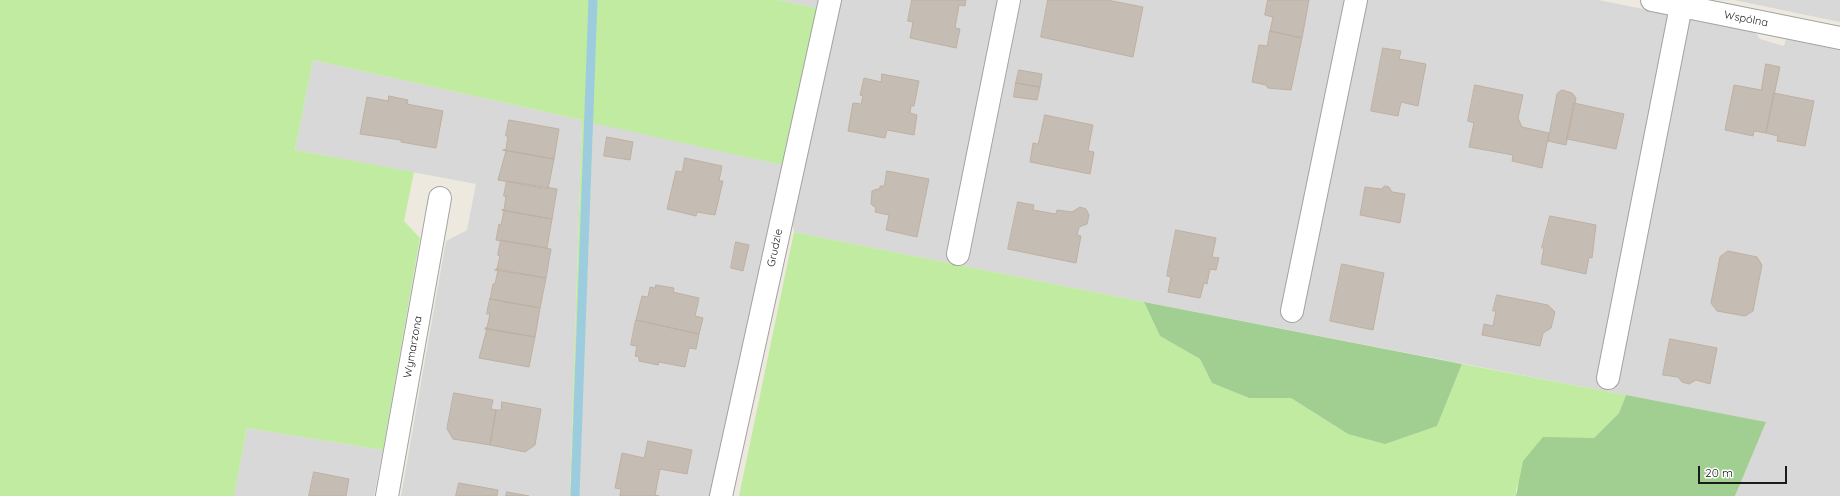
<!DOCTYPE html>
<html>
<head>
<meta charset="utf-8">
<style>
	body { margin:0 }
	#map { position:relative; width:1840px; height:496px; overflow:hidden; background:#ede9df; font-family:Quicksand,sans-serif }
	canvas { display:block }
	.scale { position:absolute; left:1698px; top:466px; width:89px; height:18px; box-sizing:border-box; border:2px solid #1b1b1b; border-top:0; padding-left:5px; font-size:12px; line-height:14px; white-space:nowrap; color:#1b1b1b; -webkit-text-stroke:3px #fff; paint-order:stroke }
</style>
</head>
<body>
<div id="map">
<canvas width="1840" height="496"></canvas>
<div class="scale">20 m</div>
</div>
<script>
const g = document.querySelector('canvas').getContext('2d');
g.lineJoin = 'round';
function fillPath(path, color) {
  g.fillStyle = color;
  g.fill(path, 'evenodd');
}
function stroke(path, color, width, dash) {
  g.strokeStyle = color;
  g.lineWidth = width;
  g.lineCap = dash ? 'butt' : 'round';
  g.setLineDash(dash || []);
  g.stroke(path);
}
function label(font, color, halo, rows, align = 'center') {
  g.font = font + ' Quicksand,sans-serif';
  g.lineWidth = 4;
  g.setLineDash([]);
  g.textBaseline = 'middle';
  g.strokeStyle = halo;
  g.fillStyle = color;
  for (const [text, x, y, turn = 0] of rows) {
    g.save();
    g.translate(x, y);
    g.rotate((+turn || 0) * Math.PI / 180);
    g.textAlign = isNaN(turn) ? turn : align;
    if (halo) g.strokeText(text, 0, 0);
    g.fillText(text, 0, 0);
    g.restore();
  }
}
const residential = new Path2D(`
	M778,0h820l156,31 6,8 24,7 2,-7 54,11v446h-105l30,-74 -621,-120 -350,-70 -12,-66 -72,330h-131l14,-374 189,43 35,-157z
	M1734,0h106v22z
	M313,60l269,60 -12,376h-169l45,-255 21,-11 9,-46 -181,-34z
	M247,428l136,22 -9,46h-140z`);
const grass = new Path2D(`
	M0,0h778l39,8 -35,157 -189,-42 -14,373h-9l12,-376 -269,-60 -18,90 119,22 -10,49 16,17 -37,212 -136,-22 -13,68h-234z
	M794,232l350,70 16,34 40,23 12,24 37,15h42l57,36 89,-8 25,-62 164,31 -7,18 -25,25h-51l-27,51v7h-777z`);
const forest = new Path2D(`
	M1144,302l318,62 -25,62 -52,18 -37,-10 -57,-36h-42l-37,-15 -12,-24 -40,-23z
	M1626,395l140,27 -31,74h-219l7,-35 20,-24 51,1 25,-25z`);
const stream = new Path2D(`
	M575,496l18,-496`);
const building = new Path2D(`
	M912,0h54l-1,6 -6,-1 -4,23 5,1 -4,19 -46,-10 3,-16 -5,-1z
	M1048,0h59l36,7 -10,50 -92,-20z
	M1268,0h41l-7,38 -32,-7 3,-14 -8,-2z
	M1270,31l32,7 -11,52 -23,-2 -2,-3 -14,-3 7,-37 8,1z
	M1383,48l18,3 -2,8 27,5 -8,42 -17,-4 -3,14 -27,-5z
	M1766,64l14,3 -14,66 -12,-2 -1,5 -28,-6 9,-45 27,5z
	M1019,70l23,4 -2,13 -24,-4z
	M882,74l37,7 -5,25h-3l-1,7 7,2 -3,20 -27,-5 -2,8 -37,-7 5,-28 8,1 2,-8 -3,-1 4,-17 17,4z
	M1016,83l24,4 -3,13 -23,-3z
	M1475,85l48,10 -5,23 4,9 27,6 -7,35 -30,-7 1,-6 -44,-8 5,-24 -6,-2z
	M1562,90l10,3 4,5 -10,47 -18,-4 9,-47z
	M1774,93l40,8 -9,45 -28,-5 1,-5 -12,-3z
	M389,96l19,4 -1,4 36,7 -7,37 -35,-6v-2l-41,-6 7,-37 21,4z
	M1574,103l50,11 -8,35 -49,-10z
	M1045,115l48,10 -5,26 6,1 -4,22 -60,-12 3,-19 5,1z
	M509,120l50,9 -5,30 -50,-9 2,-1 2,-13h-2z
	M607,137l26,5 -3,18 -26,-4z
	M503,150l51,9 -6,30 -50,-9 8,-29z
	M685,158l37,8 -3,15h4l-8,34 -18,-3 -1,4 -29,-7 9,-38 6,1z
	M887,171l42,8 -12,58 -31,-7 3,-15 -14,-3 1,-4 -5,-4 1,-13 5,-2h3v-3h4z
	M507,181l50,8 -5,30 -50,-9h2l2,-14h-2z
	M1385,186l4,1 3,5 13,2 -5,29 -40,-8 5,-28 16,2z
	M1018,202l16,3 -1,5 23,4 1,-4 15,2 8,-5 6,2 3,6 -2,9 -8,3 -2,8 4,1 -5,27 -68,-14z
	M502,210l50,9 -5,29 -51,-8 3,-16 2,1 3,-14z
	M1550,216l46,9 -4,33 -3,-1 -3,17 -45,-10 3,-16h-2z
	M1176,230l40,8 -4,19 7,1 -3,12 -6,-1 -3,15 -3,-1 -4,15 -32,-6 3,-15 -4,-1z
	M501,240l50,9 -5,29 -50,-9h1l3,-13 -2,-1z
	M736,242l13,3 -6,26 -12,-3z
	M1728,251l29,6 5,8 -9,46 -8,5 -28,-5 -6,-8 9,-46z
	M1342,264l42,9 -11,57 -43,-9z
	M495,270l51,8 -6,30 -50,-9 3,-15h2l3,-14z
	M656,285l18,3 -1,4 26,6 -4,18 8,2 -4,16 -63,-14 6,-24 6,1 2,-10 5,1z
	M1497,295l51,10 7,7 -4,16 -8,5 -3,13 -58,-11 2,-11 9,2 3,-15h-3z
	M490,299l50,9 -5,29 -50,-9h2l3,-14h-3z
	M636,320l63,14 -3,15 -7,-1 -4,19 -26,-5 -1,3 -19,-4v-4l-4,-1 2,-10 -6,-1z
	M485,329l50,8 -6,30 -50,-9 8,-29z
	M1670,339l47,9 -7,36 -14,-4 -7,4 -7,-2 -4,-5 -15,-2z
	M454,393l39,7 -2,9 5,1 -6,35 -37,-6 -6,-10z
	M502,402l39,7 -6,36 -10,7 -35,-7 6,-35h5z
	M648,441l44,9 -5,24 -27,-5 -5,26 4,1h-39l1,-7 -6,-1 7,-35 22,5z
	M314,472l35,7 -3,17h-37z
	M459,483l39,7 -1,6h-41z
	M507,492l22,4h-23z`);
const minor = new Path2D(`
	M1652,0l188,38
	M958,254l51,-254
	M1292,311l64,-311
	M1608,378l73,-372
	M387,496l53,-298
	M721,496l109,-496`);
const streetNames = [
	["Wspólna",1746,19,11],
	["Grudzie",775,248,-78],
	["Wymarzona",413,347,-80]
];
fillPath(residential, '#d9d8d8');
fillPath(grass, '#c2eba2');
fillPath(forest, '#a1cf92');
stroke(stream, '#9dccde', 9);
fillPath(building, '#c5bcb3');
stroke(building, '#bfb0a1', 1);
stroke(minor, '#a2a2a2', 24);
stroke(minor, '#fff', 22);
label('11px', '#1b1b1b', '#fff', streetNames);
</script>
</body>
</html>
